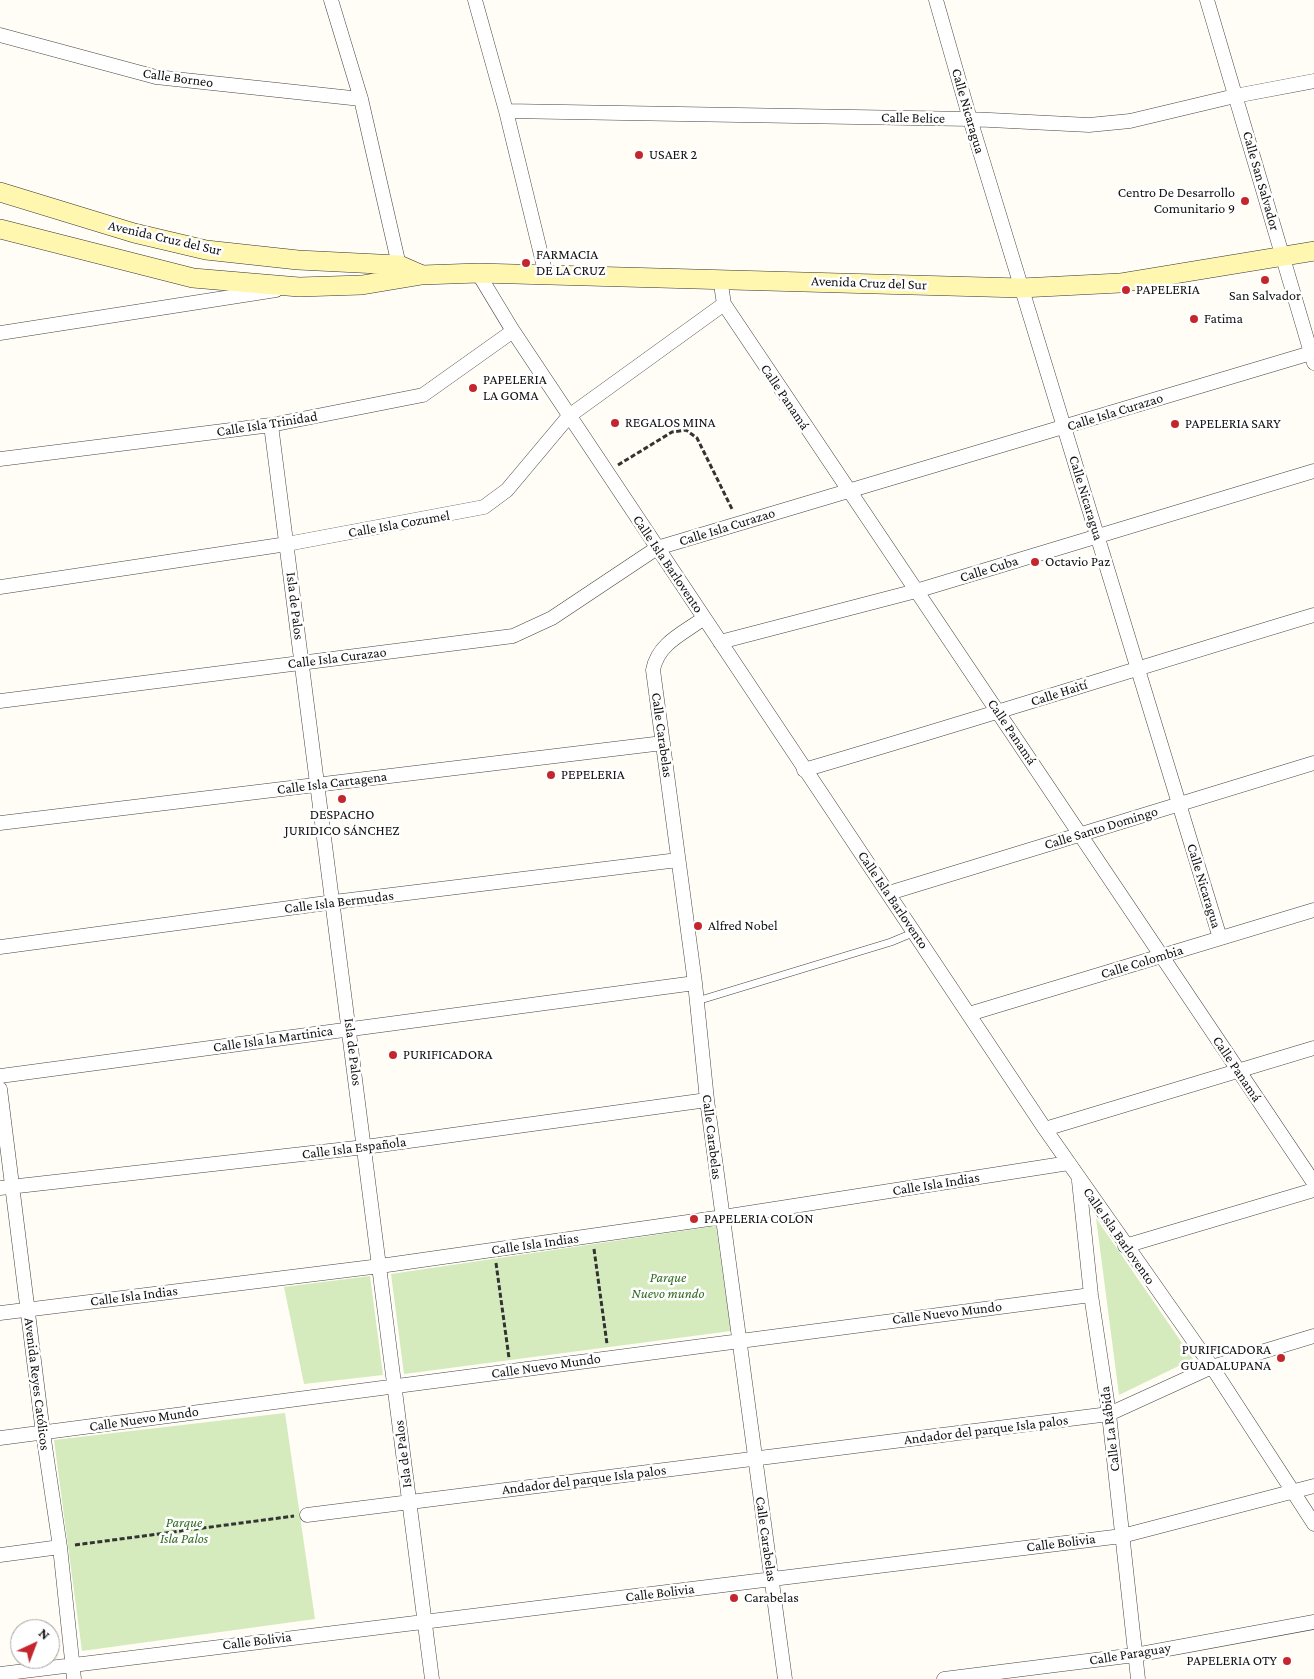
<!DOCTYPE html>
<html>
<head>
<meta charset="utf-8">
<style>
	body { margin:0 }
	#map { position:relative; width:1314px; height:1679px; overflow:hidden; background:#fffdf5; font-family:"Crimson Pro",serif }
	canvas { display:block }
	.north { position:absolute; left:10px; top:1619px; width:50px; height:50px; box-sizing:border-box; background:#fff; border:1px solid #a0a0a0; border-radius:50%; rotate:43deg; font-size:14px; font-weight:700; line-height:20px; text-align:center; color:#111 }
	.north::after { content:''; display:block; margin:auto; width:18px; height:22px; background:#c4262e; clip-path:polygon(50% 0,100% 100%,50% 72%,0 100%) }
</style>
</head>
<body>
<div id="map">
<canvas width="1314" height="1679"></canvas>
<div class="north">N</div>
</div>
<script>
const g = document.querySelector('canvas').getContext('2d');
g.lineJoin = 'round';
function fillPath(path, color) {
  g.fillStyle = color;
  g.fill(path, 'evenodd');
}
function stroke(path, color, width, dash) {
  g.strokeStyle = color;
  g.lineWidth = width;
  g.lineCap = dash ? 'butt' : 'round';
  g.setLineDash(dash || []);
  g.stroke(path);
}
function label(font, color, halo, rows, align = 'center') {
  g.font = font + ' "Crimson Pro",serif';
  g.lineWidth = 5;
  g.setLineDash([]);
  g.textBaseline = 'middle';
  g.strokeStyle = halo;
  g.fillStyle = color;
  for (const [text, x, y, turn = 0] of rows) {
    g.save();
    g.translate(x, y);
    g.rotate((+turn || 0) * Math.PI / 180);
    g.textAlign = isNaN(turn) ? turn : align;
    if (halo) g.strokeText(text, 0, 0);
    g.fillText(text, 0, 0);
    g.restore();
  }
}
const green = new Path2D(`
	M1096,1218l97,141 -74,36z
	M716,1226l15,105 -327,43 -13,-100z
	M370,1276l13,99 -79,9 -20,-97z
	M285,1413l30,206 -233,32 -28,-211z`);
const path = new Path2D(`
	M618,465l54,-33 14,-2 11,8 36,73
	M594,1249l13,95
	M496,1263l13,95
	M75,1545l219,-29`);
const service = new Path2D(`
	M697,1001l194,-59 24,-10`);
const minor = new Path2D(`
	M331,0l30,99 40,175
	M475,0l31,111 40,164
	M936,0l34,119 250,819
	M1207,0l107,363
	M0,35l156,42 205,22
	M506,111l464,8 119,6 41,-4 105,-25 79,-15
	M478,273l35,58 532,798 167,238 102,157
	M720,278l4,26 590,879
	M0,333l276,-43
	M271,425l161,1254
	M0,459l271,-34 152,-30 90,-64
	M0,587l287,-43 197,-37 23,-17 62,-74 155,-112
	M704,618c-20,15 -46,25 -51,52l42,313 12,117 78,579
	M720,642l196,-51 398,-120
	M0,701l513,-65 39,-18 105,-70 654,-195
	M804,770c171,-50 340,-104 510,-155
	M0,823l663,-80
	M889,893l425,-130
	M0,947l334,-45 344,-42
	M969,1014l345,-104
	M0,1076l695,-93
	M0,1089l43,344 17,114 14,132
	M1045,1129l269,-81
	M1079,1181l12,114 18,119 29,265
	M0,1188l365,-41 342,-47
	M1125,1246l189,-56
	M0,1313l380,-47 343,-49 346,-54
	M0,1438l1091,-143
	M307,1515l802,-101 103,-47 102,-31
	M0,1555l60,-8
	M0,1674l1122,-138 192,-50
	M944,1679l191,-24 179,-33`);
const secondary = new Path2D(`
	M0,192l134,41 72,17 92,10 101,5 23,10
	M0,229l193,49 106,9 63,-2 60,-10 56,-2 543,15 99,-5 194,-32`);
const markers = [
	[639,155,5,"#c4262e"],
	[1245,201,5,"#c4262e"],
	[526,263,5,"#c4262e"],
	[1265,280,5,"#c4262e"],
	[1126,290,5,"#c4262e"],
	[1194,319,5,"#c4262e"],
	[473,388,5,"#c4262e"],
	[615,423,5,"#c4262e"],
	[1175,424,5,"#c4262e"],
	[1035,562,5,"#c4262e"],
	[551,775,5,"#c4262e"],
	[342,799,5,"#c4262e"],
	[698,926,5,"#c4262e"],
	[393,1055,5,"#c4262e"],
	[694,1219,5,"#c4262e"],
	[1281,1358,5,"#c4262e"],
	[734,1598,5,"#c4262e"],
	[1287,1661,5,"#c4262e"]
];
const streetNames = [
	["Calle Borneo",178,78,8],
	["Calle Nicaragua",968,111,74],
	["Calle Belice",913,118,1],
	["Calle San Salvador",1261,181,74],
	["Avenida Cruz del Sur",165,238,13],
	["Avenida Cruz del Sur",869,283,2],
	["Calle Panamá",785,397,56],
	["Calle Isla Curazao",1115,412,-17],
	["Calle Isla Trinidad",267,424,-9],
	["Calle Nicaragua",1086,498,73],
	["Calle Isla Cozumel",399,524,-10],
	["Calle Isla Curazao",727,527,-17],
	["Calle Isla Barlovento",668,564,56],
	["Calle Cuba",989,569,-17],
	["Isla de Palos",295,606,83],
	["Calle Isla Curazao",337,658,-7],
	["Calle Haití",1059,693,-18],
	["Calle Panamá",1012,732,56],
	["Calle Carabelas",662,735,82],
	["Calle Isla Cartagena",332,783,-7],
	["Calle Santo Domingo",1101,828,-17],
	["Calle Nicaragua",1204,886,73],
	["Calle Isla Barlovento",893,900,56],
	["Calle Isla Bermudas",339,902,-7],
	["Calle Colombia",1142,962,-17],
	["Calle Isla la Martinica",273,1039,-8],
	["Isla de Palos",353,1052,83],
	["Calle Panamá",1237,1069,56],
	["Calle Carabelas",712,1137,83],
	["Calle Isla Española",354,1148,-7],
	["Calle Isla Indias",936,1184,-9],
	["Calle Isla Barlovento",1119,1236,55],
	["Calle Isla Indias",535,1244,-8],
	["Calle Isla Indias",134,1296,-7],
	["Calle Nuevo Mundo",947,1313,-7],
	["Calle Nuevo Mundo",546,1366,-8],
	["Avenida Reyes Católicos",37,1384,83],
	["Calle Nuevo Mundo",144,1419,-8],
	["Calle La Rábida",1110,1429,-97],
	["Andador del parque Isla palos",986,1430,-7],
	["Isla de Palos",403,1454,-97],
	["Andador del parque Isla palos",584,1480,-7],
	["Calle Carabelas",766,1539,82],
	["Calle Bolivia",1061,1543,-7],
	["Calle Bolivia",660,1593,-7],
	["Calle Bolivia",257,1641,-7],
	["Calle Paraguay",1130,1654,-9]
];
const poiNames = [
	["USAER 2",649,155],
	["Centro De Desarrollo",1235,193,"right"],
	["Comunitario 9",1235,209,"right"],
	["FARMACIA",536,255],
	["DE LA CRUZ",536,271],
	["PAPELERIA",1136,290],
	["San Salvador",1265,296,"center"],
	["Fatima",1204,319],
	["PAPELERIA",483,380],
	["LA GOMA",483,396],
	["REGALOS MINA",625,423],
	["PAPELERIA SARY",1185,424],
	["Octavio Paz",1045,562],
	["PEPELERIA",561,775],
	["DESPACHO",342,815,"center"],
	["JURIDICO SÁNCHEZ",342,831,"center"],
	["Alfred Nobel",708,926],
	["PURIFICADORA",403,1055],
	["PAPELERIA COLON",704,1219],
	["PURIFICADORA",1271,1350,"right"],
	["GUADALUPANA",1271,1366,"right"],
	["Carabelas",744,1598],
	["PAPELERIA OTY",1277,1661,"right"]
];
const parkNames = [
	["Parque",668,1278],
	["Nuevo mundo",668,1294],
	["Parque",184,1523],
	["Isla Palos",184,1539]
];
fillPath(green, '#d5ebbd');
stroke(service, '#444', 8);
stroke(minor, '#444', 15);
stroke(secondary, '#333', 20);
stroke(path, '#333', 3, [5, 2.5]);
stroke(service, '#fff', 7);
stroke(minor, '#fff', 14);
stroke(secondary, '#fff6b0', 19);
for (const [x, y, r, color] of markers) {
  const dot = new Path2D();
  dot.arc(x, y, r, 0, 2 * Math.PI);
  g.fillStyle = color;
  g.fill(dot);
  stroke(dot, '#fff', 2);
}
label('14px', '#111', '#fff', streetNames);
label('14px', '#111', '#fff', poiNames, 'left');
label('italic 14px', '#2f6b1f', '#fff', parkNames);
</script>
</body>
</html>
